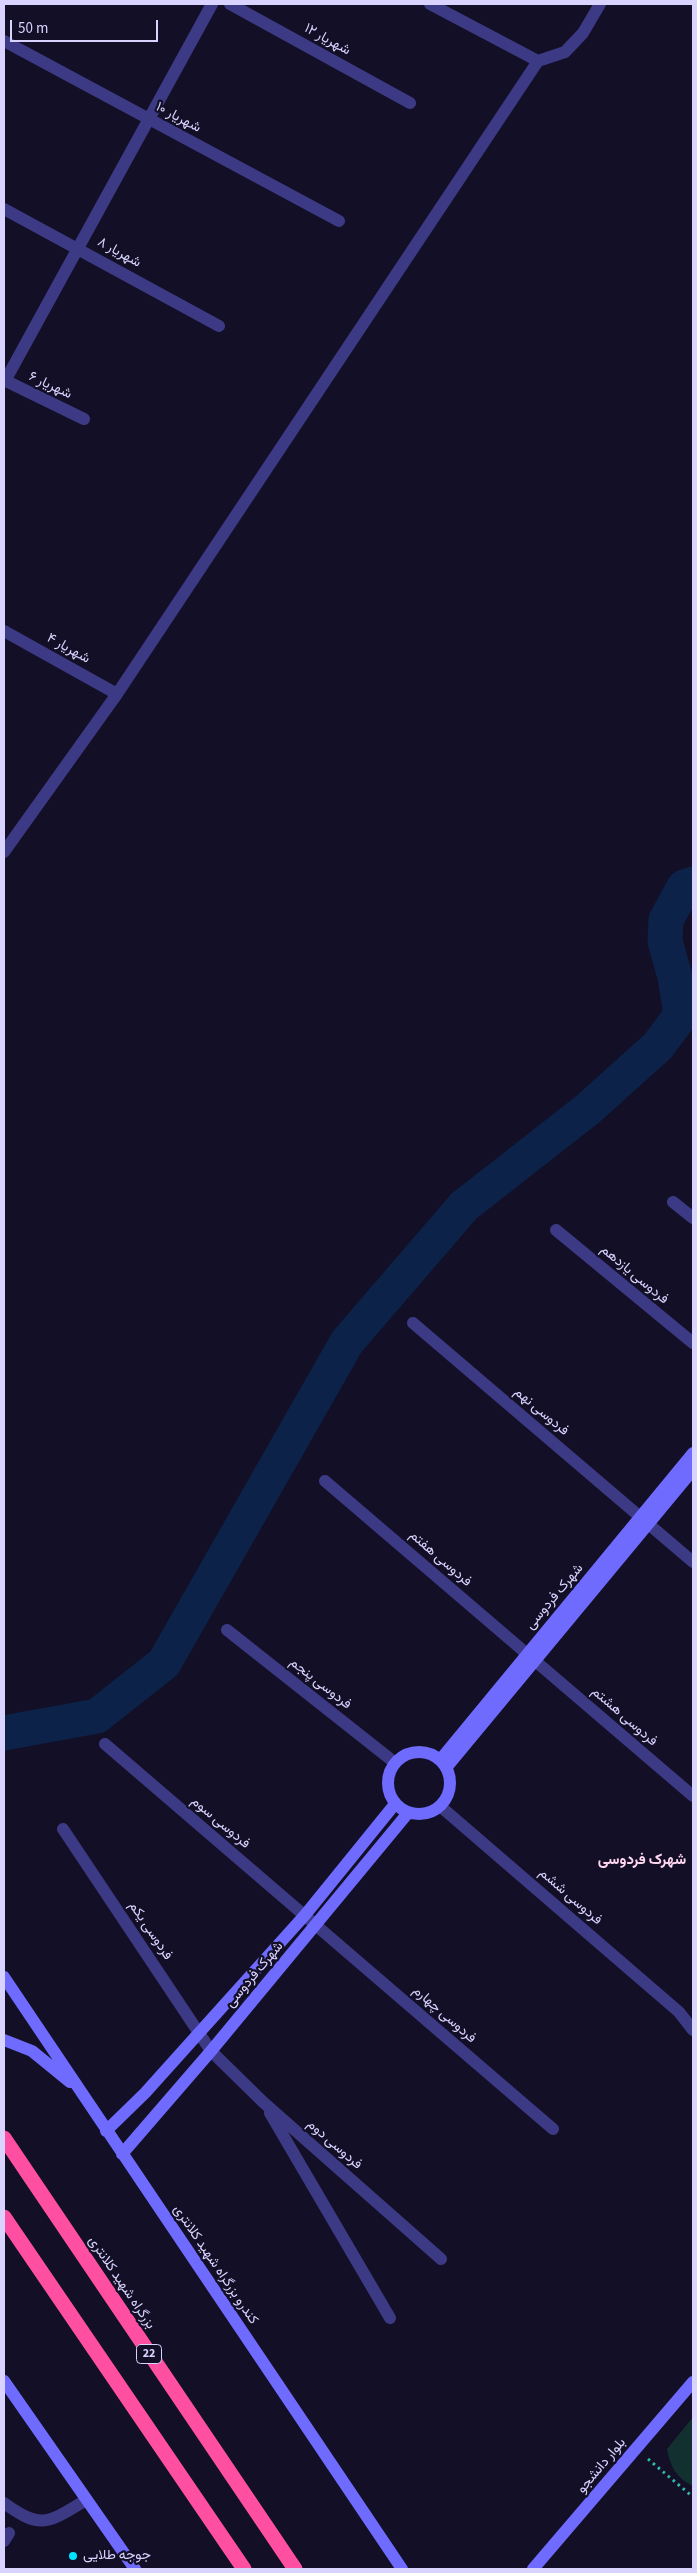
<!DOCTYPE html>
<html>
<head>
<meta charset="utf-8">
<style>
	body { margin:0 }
	#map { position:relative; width:697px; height:2573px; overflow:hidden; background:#130f26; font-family:"Source Sans 3",sans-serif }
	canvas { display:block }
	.frame { position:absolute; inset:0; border:5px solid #d9d4ff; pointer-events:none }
	.scale { position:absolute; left:10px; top:20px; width:148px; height:22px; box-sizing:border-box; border:2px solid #d9d4ff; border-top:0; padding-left:6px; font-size:15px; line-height:18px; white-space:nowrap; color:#d9d4ff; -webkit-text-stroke:4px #130f26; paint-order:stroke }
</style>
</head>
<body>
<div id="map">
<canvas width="697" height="2573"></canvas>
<div class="frame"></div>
<div class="scale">50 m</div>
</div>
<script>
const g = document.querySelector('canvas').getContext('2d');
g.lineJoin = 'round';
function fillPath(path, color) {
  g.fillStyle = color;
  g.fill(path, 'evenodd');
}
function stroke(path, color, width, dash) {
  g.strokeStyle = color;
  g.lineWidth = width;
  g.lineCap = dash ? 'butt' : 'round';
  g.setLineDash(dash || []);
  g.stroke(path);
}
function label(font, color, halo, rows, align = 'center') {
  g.font = font + ' "Source Sans 3",Vazirmatn,sans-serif';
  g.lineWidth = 4.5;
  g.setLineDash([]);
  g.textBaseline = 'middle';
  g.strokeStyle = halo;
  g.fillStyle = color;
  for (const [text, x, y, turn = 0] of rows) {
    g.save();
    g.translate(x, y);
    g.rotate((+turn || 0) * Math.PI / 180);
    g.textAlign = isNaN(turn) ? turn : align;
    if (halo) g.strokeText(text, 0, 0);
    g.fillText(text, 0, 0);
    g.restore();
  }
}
const green = new Path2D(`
	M693,2417v69c-17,-8 -23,-20 -26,-37z`);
const river = new Path2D(`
	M4,1733l93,-17 67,-53 183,-321 117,-136 124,-97 70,-63 23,-31 -6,-38 -10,-36 1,-21 18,-33 9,-3`);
const path = new Path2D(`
	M648,2459l45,38`);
const street = new Path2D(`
	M230,4l180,99
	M430,4l108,57
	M4,41l335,180
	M4,209l215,117
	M4,380l80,39
	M5,381l207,-377
	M4,631l113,63
	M4,852l113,-158 421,-633 27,-9 18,-19 17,-29
	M673,1202l20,16
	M556,1230l137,113
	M413,1323l280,239
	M325,1481l368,315
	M227,1630l167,132
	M105,1744l448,385
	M440,1806l239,206 14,18
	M63,1829l148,222 52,51 178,157
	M270,2113l120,205
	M4,2503c38,28 45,19 82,-3
	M4,2541l5,-8`);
const secondary = new Path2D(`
	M388 1783a31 31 0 1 1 62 0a31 31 0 1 1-62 0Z
	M440,1760l253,-307
	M446,1768l247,-298
	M4,1977l398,592
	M4,2040l28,11 38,31
	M106,2131l39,-38 160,-178 90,-111
	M122,2154l89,-103 197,-238
	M4,2381l131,188
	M533,2569l160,-187`);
const highway = new Path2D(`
	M4,2138l291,431
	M4,2217l240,352`);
const markers = [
	[73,2556,5,"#00e5ff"]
];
const shields = [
	[149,2354,25]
];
const shieldNames = [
	["22",149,2354]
];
const streetNames = [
	["شهریار ۱۲",327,40,29],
	["شهریار ۱۰",178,118,28],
	["شهریار ۸",119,253,29],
	["شهریار ۶",50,386,25],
	["شهریار ۴",68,649,29],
	["فردوسی یازدهم",634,1275,40],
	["فردوسی نهم",541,1412,40],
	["فردوسی هفتم",440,1559,41],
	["شهرک فردوسی",555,1597,-50],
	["فردوسی پنجم",320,1684,38],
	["فردوسی هشتم",624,1717,41],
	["فردوسی سوم",220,1823,40],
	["فردوسی ششم",570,1897,41],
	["فردوسی یکم",150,1931,56],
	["شهرک فردوسی",255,1975,-50],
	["فردوسی چهارم",444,2015,41],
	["فردوسی دوم",334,2145,41],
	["کندرو بزرگراه شهید کلانتری",215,2265,56],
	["بزرگراه شهید کلانتری",121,2283,56],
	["بلوار دانشجو",602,2466,-50]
];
const poiNames = [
	["جوجه طلایی",83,2556]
];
const neighbourhoodNames = [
	["شهرک فردوسی",642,1861]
];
fillPath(green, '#12302f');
stroke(river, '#0c2248', 35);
stroke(path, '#2fb8b0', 3, [2.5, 4]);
stroke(street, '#3d3a85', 12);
stroke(secondary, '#6f6bff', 12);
stroke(highway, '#ff4fa3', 15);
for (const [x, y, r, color] of markers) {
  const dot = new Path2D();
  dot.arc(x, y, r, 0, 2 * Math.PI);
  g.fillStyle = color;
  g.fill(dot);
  stroke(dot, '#130f26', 2);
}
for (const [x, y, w] of shields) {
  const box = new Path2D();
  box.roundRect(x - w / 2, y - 9.5, w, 19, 4);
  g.fillStyle = '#130f26';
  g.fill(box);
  stroke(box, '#d9d4ff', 1);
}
label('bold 12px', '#d9d4ff', null, shieldNames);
label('14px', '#d9d4ff', '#130f26', streetNames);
label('14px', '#d9d4ff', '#130f26', poiNames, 'left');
label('bold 15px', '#ffd6f0', '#130f26', neighbourhoodNames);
</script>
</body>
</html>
